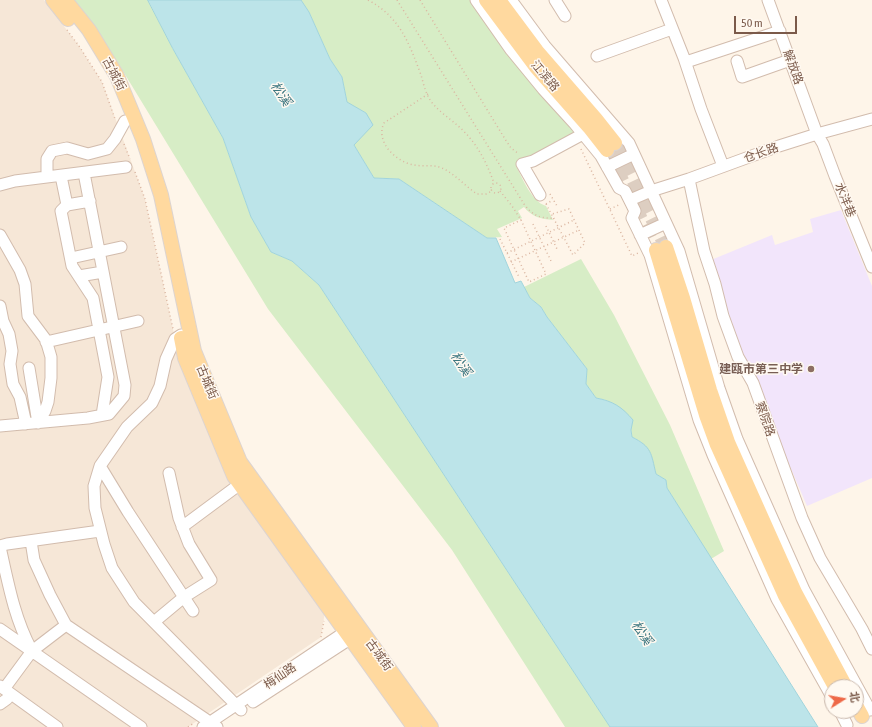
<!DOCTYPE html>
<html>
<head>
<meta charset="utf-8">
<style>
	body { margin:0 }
	#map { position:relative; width:872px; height:727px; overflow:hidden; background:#fef5e9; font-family:"Asap Condensed","Noto Sans SC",sans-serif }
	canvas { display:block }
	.north { position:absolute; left:824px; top:679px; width:40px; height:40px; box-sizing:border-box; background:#fff9f1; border:1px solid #cab9ae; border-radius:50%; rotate:79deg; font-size:11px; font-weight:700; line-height:16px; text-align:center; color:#7b5a4a }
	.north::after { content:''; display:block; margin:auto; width:14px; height:18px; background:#ee6948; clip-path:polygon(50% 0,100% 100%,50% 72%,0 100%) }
	.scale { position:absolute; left:734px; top:16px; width:63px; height:18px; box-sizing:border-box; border:2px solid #7b5a4a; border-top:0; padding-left:5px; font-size:12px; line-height:14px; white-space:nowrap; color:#7b5a4a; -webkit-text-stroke:3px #fff9f1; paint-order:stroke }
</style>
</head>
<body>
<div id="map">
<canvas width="872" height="727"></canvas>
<div class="north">北</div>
<div class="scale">50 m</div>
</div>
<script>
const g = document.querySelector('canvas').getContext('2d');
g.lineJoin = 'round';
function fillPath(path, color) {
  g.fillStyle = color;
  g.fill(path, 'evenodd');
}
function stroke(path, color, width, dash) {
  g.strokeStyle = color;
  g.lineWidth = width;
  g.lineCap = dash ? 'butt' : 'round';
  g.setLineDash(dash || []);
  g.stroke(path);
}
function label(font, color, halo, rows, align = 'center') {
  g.font = font + ' "Asap Condensed","Noto Sans SC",sans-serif';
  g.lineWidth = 3;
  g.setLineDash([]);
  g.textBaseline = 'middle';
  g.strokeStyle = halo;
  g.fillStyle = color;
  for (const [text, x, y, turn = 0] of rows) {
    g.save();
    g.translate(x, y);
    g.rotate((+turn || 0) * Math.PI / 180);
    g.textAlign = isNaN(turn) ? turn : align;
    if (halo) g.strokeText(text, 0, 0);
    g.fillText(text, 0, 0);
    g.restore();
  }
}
const residential = new Path2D(`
	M0,0h44l35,46 23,36 43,117 34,158 48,122 98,132 -4,26 -133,90h-188z`);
const education = new Path2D(`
	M841,210l31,76v192l-65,28 -66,-153 -14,-38 -16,-55 61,-25 3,10 38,-13 -3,-13z`);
const green = new Path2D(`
	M72,0h76l25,49 50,89 28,79 20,35 21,9 27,24 291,442h-45l-113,-177 -184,-241 -150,-246z
	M301,0h173l99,126v7l-4,7 -53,26c7,13 15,35 30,40l7,14c-12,-1 -21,-3 -29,-13l-6,4 4,7 -25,11 5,8 -15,1 -88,-59 -25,-1 -20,-33 12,-32 -19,-10 -5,-26 -12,-18 -21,-47z
	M581,259l33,56 56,110 54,126 -13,8 -44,-71 -1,-8 -10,-6 -15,-32 -9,-5 -1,-7 -26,-30 -9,-2 -10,-14 1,-15 -40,-52 -6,-10 -11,-9 -6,-11z`);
const water = new Path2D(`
	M148,0h153l8,12 21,47 12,18 5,25 19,11 7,12 -19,20 20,33 25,1 88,59h9l19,45 6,-2 9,17 11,9 6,10 40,52 -1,15 10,14c17,3 26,9 37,22l-2,10 1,7c20,10 19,16 24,37l10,6 1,8 151,239h-208l-291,-442 -27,-24 -21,-9 -20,-35 -28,-79 -50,-89z`);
const majorTunnel = new Path2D(`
	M615,143l51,104
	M607,150l49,100`);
const path = new Path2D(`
	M368,0c32,17 41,43 53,75 2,7 4,16 8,23 6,11 19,19 28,27 19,16 29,36 37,58
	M397,0l127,204c8,11 16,15 31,14
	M420,0l85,139 6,9 8,6
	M67,30l12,16 23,36 13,37
	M428,94l-44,29c-9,19 12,39 30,42 10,2 19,-1 28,3 13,6 23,18 35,26h9l6,-3
	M124,144l6,15
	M581,149l51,107 6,-3
	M135,172l10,27 28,130
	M491 188a5 5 0 1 1 10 0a5 5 0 1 1-10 0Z
	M500,191l12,15 9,14
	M550,194l7,12
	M546,204l27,51 12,-12 -16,-34 -17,5
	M546,204l7,-4
	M610,209l11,-5
	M521,220l25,54 -17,8 -25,-54z
	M533,224l19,39
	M546,226l11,23
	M500,239l19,38
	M507,253l67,-33
	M511,262l68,-32
	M321,637l3,-16
	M188,727l6,-4`);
const minor = new Path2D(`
	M476,0l35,50 32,39 31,34 27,33 18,32 6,3 10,20 -3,7 18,37 49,165 14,35 64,144 55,98
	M511,0l34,46 84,97 50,108 40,137 18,51 67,151 66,120
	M555,0l10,16
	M661,0l23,58 17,51 22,57
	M768,0l49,134 6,10 12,32 37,91
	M597,56l75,-27
	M737,61l5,16 48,-17
	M686,62l94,-31
	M607,167l27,-13
	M61,176l6,29 -6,6 11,55 21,32 15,79 -6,38
	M47,177v-18l5,-8 15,-3 21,6 19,-5 8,-10 10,-18
	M689,179l15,72 11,33 8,32 15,41 15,26 49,135 18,40 42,71 10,20
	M0,185l15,-4 111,-14
	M540,195l-18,-31 11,-3 50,-27
	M630,200l21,-9 38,-12 90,-33 38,-12 55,-15
	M67,205l23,-4
	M0,235l20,35 5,14 3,32 18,24 5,17v21l-3,24 -3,9 -7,12
	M640,235l26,-12
	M71,258l50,-11
	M79,276l24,-4
	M0,306l3,15 6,13 3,17 -2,13 3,20 7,13 6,27
	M181,335l-6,4 -9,20 -6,27 -8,17 -25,24 -27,39 -6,20 1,22 9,36 8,24 22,34 107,108
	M46,342l92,-21
	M29,368l9,55
	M0,426l88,-8 21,-4 15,-18 1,-11 -41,-212
	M100,466l28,46 65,99
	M182,527l58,-43
	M31,541l3,19 16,35 16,30 151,102
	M0,546l7,-2 93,-13
	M0,547c8,35 14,70 31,102
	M154,622l30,-25 27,-17 -22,-36 -10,-26 -10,-45
	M0,629l141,98
	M0,686l57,41
	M4,689l28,-38 34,-26
	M253,702l103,-67
	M0,704l7,-5
	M840,711l7,14
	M203,727l148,-99`);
const major = new Path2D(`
	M53,0l15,19
	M65,0l24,30 28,46 26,63 18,56 33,156 46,111 191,265
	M486,0l50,67 53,60 18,23
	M499,0l38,51 59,68 19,24
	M666,247l17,51 27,92 18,52 67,150 51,95
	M656,250l50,165 11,30 68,151 50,91
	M181,338l4,20 49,118 180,251
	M856,705l6,11`);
const markers = [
	[811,369,4,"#8d6e63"]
];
const streetNames = [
	["解放路",793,67,70],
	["古城街",114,74,62],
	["江滨路",545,76,50],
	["仓长路",761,153,-19],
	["水洋巷",845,200,68],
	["古城街",207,382,67],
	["察院路",765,419,71],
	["古城街",379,655,54],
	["梅仙路",280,676,-34]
];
const educationNames = [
	["建瓯市第三中学",803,369]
];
const waterNames = [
	["松溪",281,94,56],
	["松溪",461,364,56],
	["松溪",642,633,56]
];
fillPath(residential, '#f6e7d7');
fillPath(education, '#f2e5fb');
fillPath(green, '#d7edc6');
fillPath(water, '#bce4e9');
stroke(water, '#a1d4dc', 1);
stroke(majorTunnel, '#ddcec1', 14, [14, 7]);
stroke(minor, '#d2bcad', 13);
stroke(major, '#ddd4d0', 16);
stroke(path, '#dbb6a1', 1.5, [1, 3]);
stroke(minor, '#fff', 11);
stroke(major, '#ffd99f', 14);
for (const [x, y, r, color] of markers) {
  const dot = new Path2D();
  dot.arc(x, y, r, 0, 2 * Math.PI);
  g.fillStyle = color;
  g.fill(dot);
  stroke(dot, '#fff9f1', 1.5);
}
label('12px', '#7b5a4a', '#fff9f1', streetNames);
label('bold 12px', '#785e54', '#fff9f1', educationNames, 'right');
label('italic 13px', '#3c7680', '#fff9f1', waterNames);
</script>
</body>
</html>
